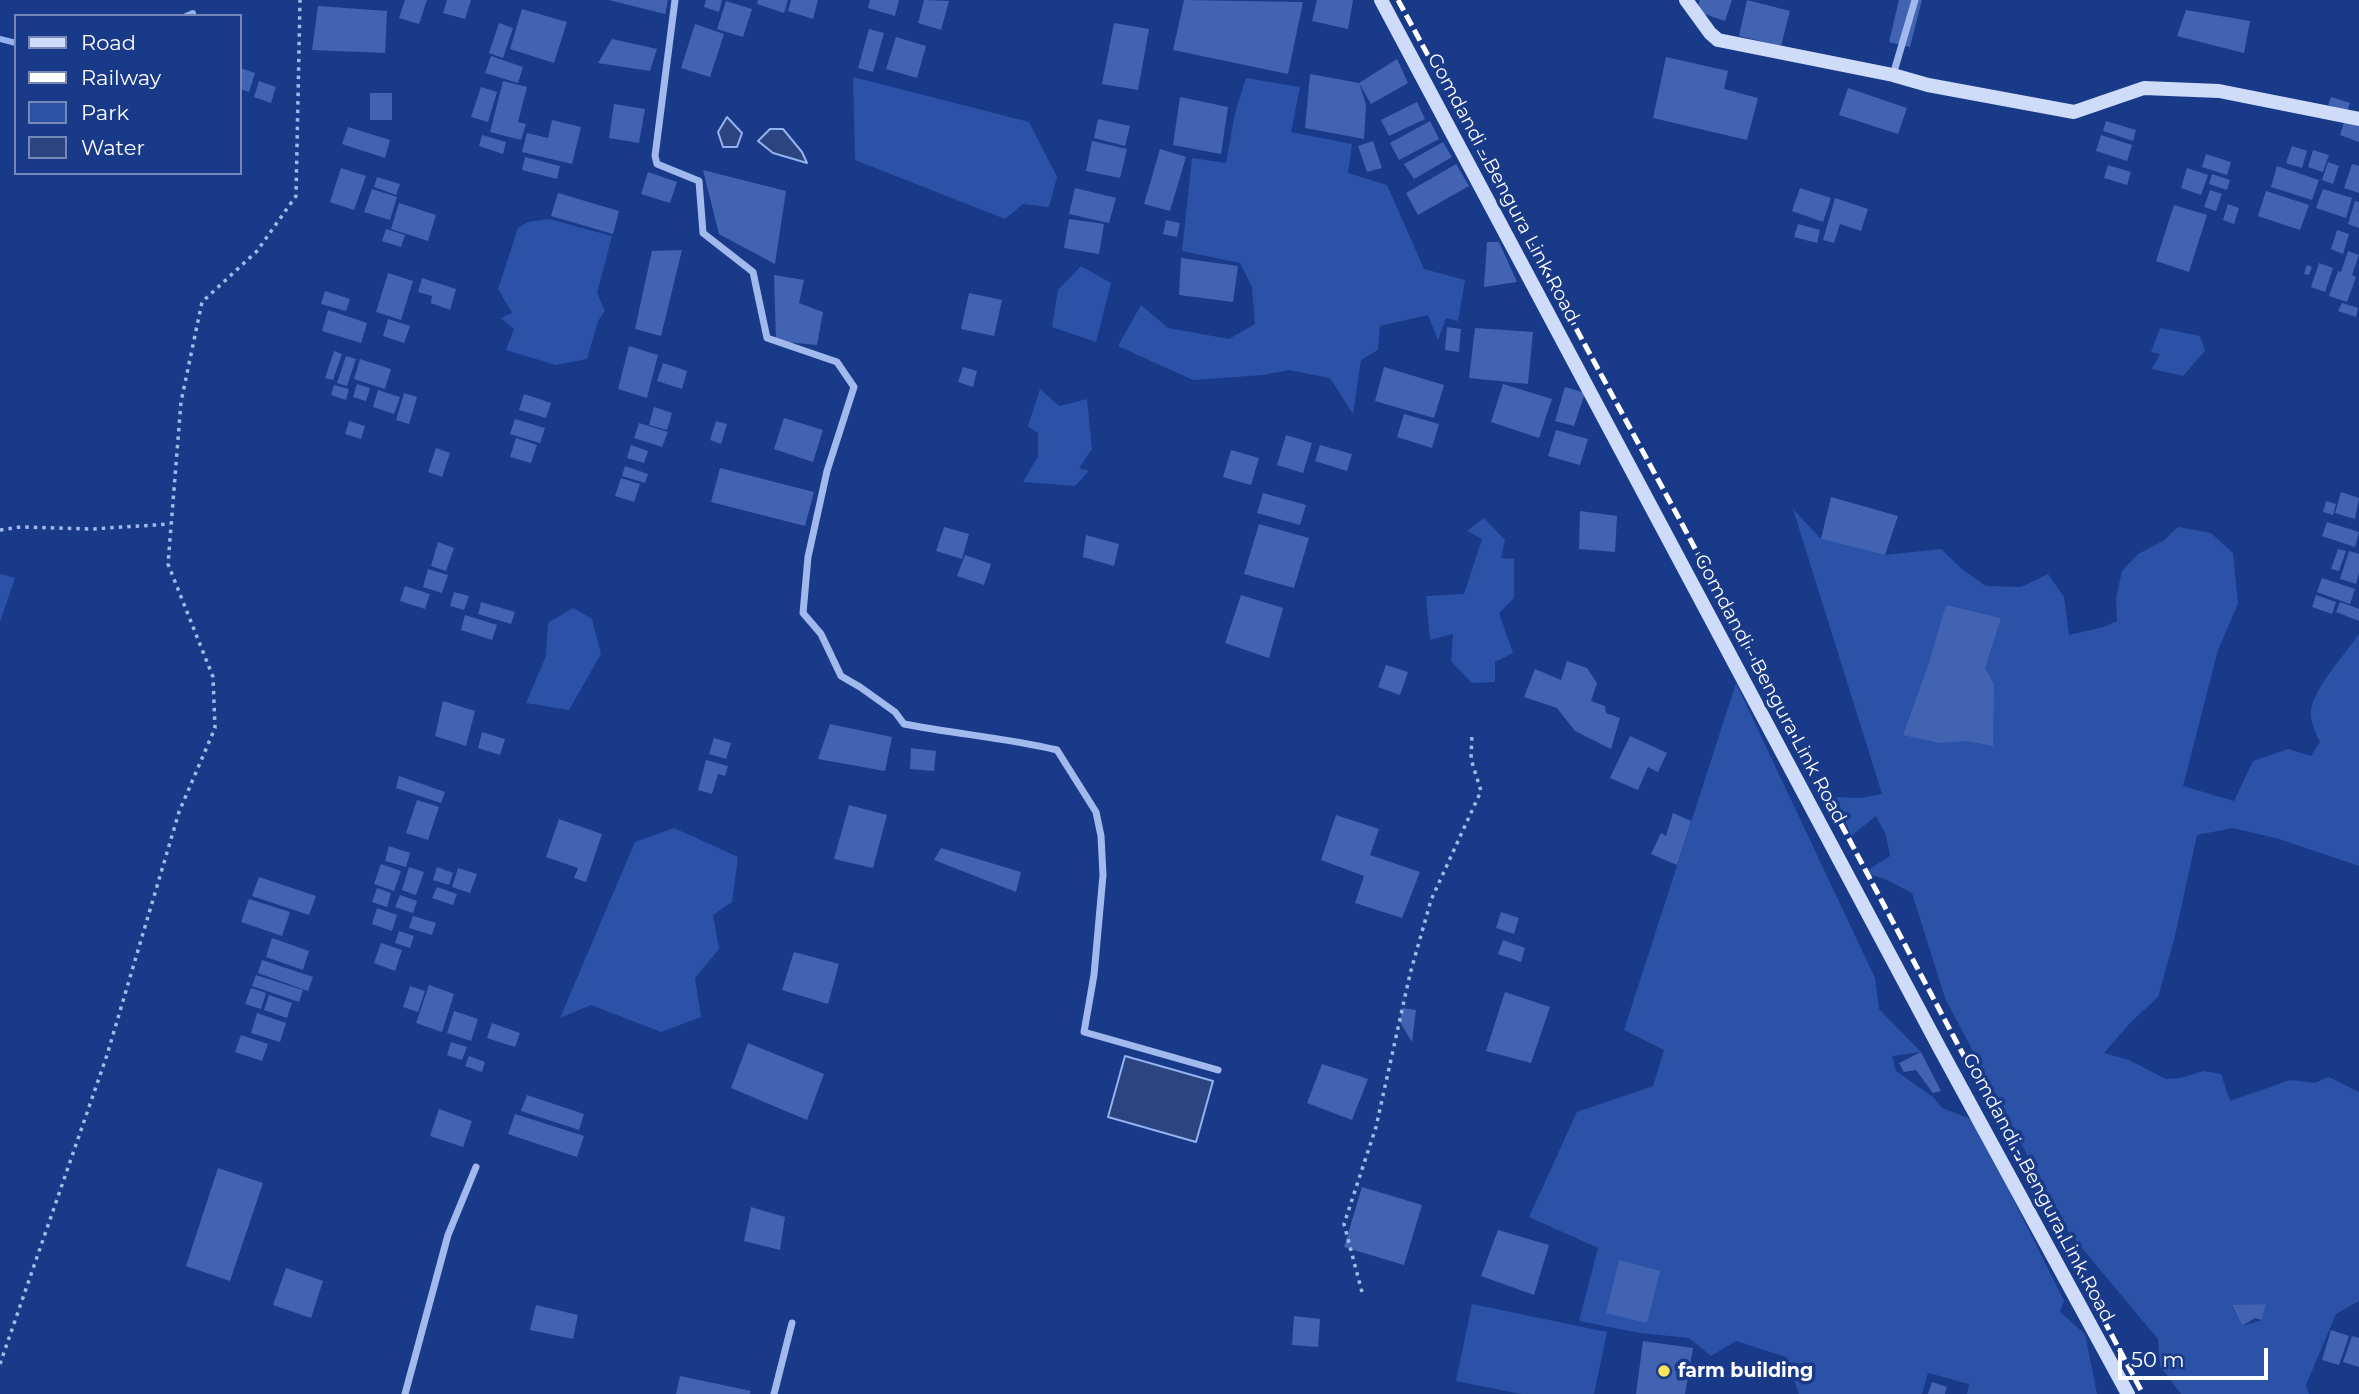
<!DOCTYPE html>
<html>
<head>
<meta charset="utf-8">
<style>
	body { margin:0 }
	#map { position:relative; width:2359px; height:1394px; overflow:hidden; background:#193a89; font-family:Montserrat,sans-serif }
	canvas { display:block }
	.legend { position:absolute; left:14px; top:14px; width:228px; height:161px; box-sizing:border-box; background:#193a89; border:2px solid #7589b8; margin:0; padding:9px 12px; list-style:none; font-size:21px; color:#fff }
	.legend li { display:flex; align-items:center; gap:14px; height:35px }
	.legend b { width:35px; border:2px solid #7589b8 }
	.scale { position:absolute; left:2118px; top:1348px; width:150px; height:32px; box-sizing:border-box; border:4px solid #fff; border-top:0; padding-left:9px; font-size:21px; line-height:24px; white-space:nowrap; color:#fff; -webkit-text-stroke:5px #193a89; paint-order:stroke }
</style>
</head>
<body>
<div id="map">
<canvas width="2359" height="1394"></canvas>
<ul class="legend">
<li><b style="height:9px;background:#cedbf9"></b>Road</li>
<li><b style="height:9px;background:#fff"></b>Railway</li>
<li><b style="height:19px;background:#2b52a7"></b>Park</li>
<li><b style="height:19px;background:#2c4580"></b>Water</li>
</ul>
<div class="scale">50 m</div>
</div>
<script>
const g = document.querySelector('canvas').getContext('2d');
g.lineJoin = 'round';
function fillPath(path, color) {
  g.fillStyle = color;
  g.fill(path, 'evenodd');
}
function stroke(path, color, width, dash) {
  g.strokeStyle = color;
  g.lineWidth = width;
  g.lineCap = dash ? 'butt' : 'round';
  g.setLineDash(dash || []);
  g.stroke(path);
}
function label(font, color, halo, rows, align = 'center') {
  g.font = font + ' Montserrat,sans-serif';
  g.lineWidth = 7;
  g.setLineDash([]);
  g.textBaseline = 'middle';
  g.strokeStyle = halo;
  g.fillStyle = color;
  for (const [text, x, y, turn = 0] of rows) {
    g.save();
    g.translate(x, y);
    g.rotate((+turn || 0) * Math.PI / 180);
    g.textAlign = isNaN(turn) ? turn : align;
    if (halo) g.strokeText(text, 0, 0);
    g.fillText(text, 0, 0);
    g.restore();
  }
}
const green = new Path2D(`
	M853,77l176,45 28,55 -8,30 -26,-3 -18,15 -150,-59z
	M1246,78l54,9 -9,45 61,12 -4,29 39,12 37,84 41,11 -7,41 -12,-3 -8,22 -10,-25 -48,11 -2,24 -17,10 -8,54 -23,-36 -41,-8 -26,5 -70,5 -75,-34 23,-41 27,23 61,11 26,-15 -3,-37 -12,-24 -58,-12 10,-93 34,5 9,-50z
	M549,219l63,17 -15,57 8,18 -7,10 -11,38 -31,6 -50,-15 8,-21 -13,-11 11,-5 -14,-24 20,-61 10,-6z
	M1081,266l30,17 -15,59 -44,-15 6,-37z
	M2160,328l40,8 5,15 -22,25 -31,-7 8,-15 -9,-2z
	M1040,389l19,17 28,-7 5,50 -13,19 10,3 -14,15 -52,-4 15,-26v-23l-10,-7z
	M1793,509l28,30 64,16 56,-6 22,21 23,16 35,1 27,-13 16,23 5,38 34,-8 14,-6 -1,-23 6,-27 16,-17 25,-13 15,-14 33,6 22,20 5,51 -20,46 -35,136 51,15 19,-40 35,-12 23,7 9,-14c-5,-10 -12,-26 -8,-37 9,-26 32,-49 47,-71v232l-80,-27 -46,-11 -36,7 -22,101 -17,61 -27,25 -27,31 25,7 37,19 14,-1 24,-7 17,3 9,27 60,-21 25,3 14,-6 30,15v209l-23,13 -30,71 3,9h-128l-21,-28 -2,-27 -92,-110 -121,-231 -33,-105 -27,-14 -22,-6 27,-17 -4,-21 -10,-19 -25,20 -15,-39 24,1 22,-4zM2266,1304l-4,16 -20,6 -10,-20z
	M1484,518l21,22 -4,18 13,1v39l-15,15 14,40 -18,9v20l-23,1 -21,-22 2,-27 -23,6 -4,-44 38,-2 18,-55 -15,-8z
	M1,574l14,4 -15,44v-46z
	M573,608l19,11 9,35 -32,56 -43,-7 20,-47 2,-33z
	M1736,683l139,295 4,31 42,43 -29,4 4,15 37,26 9,11 32,12 90,181 -4,11 25,22 12,60h-130l2,-10 -41,-11 -6,21h-123l-13,-37 -50,-16 -25,15 -22,-18 -49,-5 -61,-12 19,-73 -69,-31 48,-105 76,-26 11,-36 -40,-20z
	M674,828l64,29 -6,45 -19,13 6,34 -24,29 6,39 -40,15 -70,-27 -31,13 75,-176z
	M1472,1304l135,28 -13,62h-73l-65,-13z`);
const water = new Path2D(`
	M727,117l15,16 -5,14h-14l-5,-15z
	M770,129h13l19,23 5,11 -34,-10 -15,-12z
	M1125,1056l88,25 -17,61 -88,-25z`);
const stream = new Path2D(`
	M186,16l7,-3
	M0,39l16,4`);
const building = new Path2D(`
	M405,0h22l-8,24 -20,-6z
	M447,0h24l-6,19 -22,-6z
	M609,0h59l-3,14z
	M706,0h16l-3,12 -15,-5z
	M758,0h30l-4,13 -27,-9z
	M791,0h27l-5,19 -25,-8z
	M870,0h29l-4,16 -27,-8z
	M924,0l25,1 -8,29 -23,-7z
	M1184,0l119,2 -15,72 -115,-24z
	M1317,0h36l-5,29 -36,-8z
	M1700,0h32l-7,21 -29,-10z
	M1747,0l43,11 -9,35 -42,-10z
	M1899,0h23l-12,47 -21,-5z
	M726,1l26,8 -9,28 -26,-8z
	M318,6l69,5 -2,42 -73,-3z
	M522,9l45,13 -13,41 -44,-14z
	M2186,10l64,11 -6,32 -67,-17z
	M499,23l14,5 -10,30 -14,-5z
	M1114,23l35,6 -11,61 -36,-6z
	M695,24l29,10 -14,43 -29,-9z
	M869,29l15,4 -11,39 -15,-4z
	M896,37l30,9 -9,32 -31,-9z
	M612,39l45,10 -7,22 -52,-8z
	M491,56l32,11 -5,16 -33,-10z
	M1666,57l62,14 -4,18 34,9 -11,42 -94,-22z
	M1397,59l11,24 -37,21 -12,-21z
	M240,68l15,5 -6,19 -9,-3z
	M1310,74l49,9 7,22 -2,34 -59,-11z
	M259,81l17,6 -5,16 -17,-6z
	M503,81l24,6 -9,35 8,2 -5,16 -31,-8z
	M481,87l16,5 -9,30 -17,-5z
	M1848,88l59,20 -9,26 -59,-19z
	M370,93h22v27h-22z
	M1180,97l48,10 -7,47 -48,-9z
	M2331,97l19,6 -3,8 -19,-6z
	M1417,102l8,17 -36,17 -8,-16z
	M614,104l31,5 -6,34 -30,-5z
	M2346,116l13,4v22l-19,-7z
	M1098,119l32,7 -5,20 -31,-8z
	M552,120l29,7 -9,37 -50,-12 5,-19 21,5z
	M1430,121l9,18 -40,21 -9,-17z
	M2106,121l30,9 -3,11 -30,-10z
	M348,127l42,13 -5,18 -43,-14z
	M482,135l24,7 -3,12 -24,-8z
	M2101,135l31,10 -5,16 -31,-10z
	M1092,141l35,8 -7,29 -34,-7z
	M1373,141l9,27 -15,4 -9,-26z
	M1443,142l9,15 -38,22 -10,-15z
	M2292,146l15,5 -5,17 -16,-5z
	M1160,149l26,8 -16,54 -26,-7z
	M2313,150l16,5 -6,17 -15,-5z
	M2206,154l25,8 -4,13 -25,-8z
	M525,157l35,9 -3,13 -35,-9z
	M2328,162l11,4 -6,18 -11,-4z
	M1456,164l13,22 -51,29 -12,-22z
	M2352,164l7,2v27l-15,-5z
	M2108,165l23,7 -4,13 -23,-7z
	M2277,166l42,14 -7,20 -41,-13z
	M341,168l25,8 -12,34 -24,-8z
	M2187,168l21,7 -7,20 -20,-7z
	M703,170l83,21 -11,73 -56,-30z
	M648,172l29,10 -7,21 -29,-9z
	M2212,174l18,6 -3,10 -18,-6z
	M377,177l23,7 -4,11 -22,-8z
	M1075,188l41,10 -7,25 -40,-9z
	M1800,188l31,10 -8,24 -31,-11z
	M372,189l25,8 -7,23 -26,-8z
	M2323,189l29,9 -6,20 -30,-10z
	M2210,190l12,4 -6,17 -12,-4z
	M2266,191l43,14 -9,25 -42,-14z
	M558,193l61,18 -6,23 -62,-18z
	M1835,198l33,11 -7,22 -21,-7 -6,19 -11,-3z
	M2355,201l4,1v26l-11,-4z
	M399,203l37,12 -8,26 -37,-12z
	M2228,204l11,4 -5,16 -11,-4z
	M2174,205l33,10 -18,57 -33,-11z
	M1069,219l35,5 -5,30 -35,-6z
	M1166,220l14,3 -3,14 -14,-3z
	M1798,224l22,6 -3,13 -23,-6z
	M386,229l19,6 -4,12 -19,-6z
	M2337,230l12,4 -6,20 -12,-5z
	M1487,242h12l18,40 -33,5z
	M682,250l-21,86 -26,-7 17,-78z
	M2348,251l11,4 -7,20 4,2 -9,25 -18,-6 9,-25 3,1z
	M1181,258l57,8 -5,36 -54,-7z
	M2319,263l14,5 -8,24 -14,-5z
	M2307,265l5,2 -3,8 -5,-1z
	M388,273l25,8 -12,39 -25,-8z
	M774,275l30,5 -5,23 24,9 -6,33 -41,-4z
	M422,278l34,11 -6,21 -19,-7 1,-7 -14,-4z
	M325,291l25,8 -4,12 -25,-7z
	M969,293l33,7 -8,36 -33,-7z
	M2342,303l16,5 -2,9 -18,-6z
	M328,310l39,13 -6,20 -39,-12z
	M388,319l22,7 -6,17 -21,-7z
	M1447,327l14,2 -2,23 -14,-2z
	M1475,328l58,4 -5,52 -59,-6z
	M629,346l29,9 -11,43 -29,-9z
	M334,351l8,3 -9,26 -8,-2z
	M346,356l10,3 -9,27 -10,-3z
	M360,359l31,10 -6,20 -31,-10z
	M663,363l24,8 -5,18 -25,-8z
	M963,367l14,4 -4,16 -15,-5z
	M1384,367l60,18 -10,33 -59,-17z
	M357,384l13,4 -4,13 -13,-4z
	M1503,384l49,15 -13,39 -48,-16z
	M334,385l15,4 -3,11 -15,-5z
	M1565,387l20,6 -11,33 -19,-5z
	M378,390l22,7 -6,17 -21,-7z
	M404,393l13,4 -8,27 -13,-4z
	M524,394l27,9 -5,15 -27,-8z
	M654,407l18,6 -5,17 -18,-5z
	M1404,414l35,10 -7,24 -35,-11z
	M784,418l39,12 -10,32 -39,-13z
	M515,419l30,9 -5,15 -30,-9z
	M349,421l16,5 -4,13 -16,-5z
	M716,421l11,3 -6,20 -11,-4z
	M639,423l29,9 -6,15 -28,-9z
	M1556,430l32,9 -8,26 -32,-9z
	M1286,435l26,8 -9,30 -26,-8z
	M516,438l21,7 -6,18 -21,-6z
	M631,445l17,6 -4,12 -17,-5z
	M1320,445l32,9 -5,17 -32,-10z
	M436,448l14,5 -8,24 -14,-5z
	M1231,450l28,8 -8,27 -28,-8z
	M625,466l23,8 -3,9 -23,-7z
	M720,468l94,24 -9,34 -94,-24z
	M621,478l19,6 -6,18 -19,-6z
	M2341,492l18,6 -4,21 -20,-6z
	M1263,493l43,12 -6,20 -43,-12z
	M1831,497l67,19 -13,39 -64,-16z
	M2326,501l10,3 -3,11 -10,-3z
	M1580,511l37,5 -2,36 -36,-3z
	M2327,522l32,10 -4,15 -33,-11z
	M1259,524l50,14 -15,50 -50,-14z
	M944,527l25,7 -7,25 -26,-8z
	M1086,535l33,9 -5,22 -31,-9z
	M438,542l16,6 -8,23 -15,-5z
	M2338,549l8,2 -7,20 -8,-2z
	M2349,551l10,3v19l-3,11 -16,-5z
	M965,555l26,9 -7,21 -27,-9z
	M428,569l20,6 -6,18 -19,-6z
	M2322,578l33,11 -5,15 -33,-12z
	M405,586l25,8 -5,15 -25,-8z
	M454,592l15,4 -5,14 -14,-4z
	M1241,595l42,13 -14,50 -44,-15z
	M2316,595l20,7 -4,12 -20,-7z
	M481,602l34,10 -4,12 -33,-10z
	M2340,602l19,7v12l-23,-9z
	M1946,605l55,13 -16,50 9,16 -1,62 -27,-5 -26,2 -37,-8 25,-69z
	M465,615l32,10 -5,15 -31,-10z
	M1567,661l20,7 10,15 -6,18 14,5 1,7 14,5 -9,31 -36,-18 -18,-23 -33,-11 11,-28 26,11z
	M1386,665l22,7 -8,23 -22,-8z
	M443,701l32,10 -9,35 -31,-10z
	M830,724l62,13 -7,34 -67,-12z
	M482,732l23,7 -5,16 -22,-7z
	M1630,736l37,17 -9,19 -10,-5 -10,23 -28,-12z
	M714,738l17,5 -5,16 -17,-5z
	M911,748l25,3 -2,20 -24,-2z
	M706,760l22,6 -3,10 -7,-2 -6,20 -14,-4z
	M399,776l46,16 -4,11 -45,-15z
	M417,800l22,7 -11,33 -22,-7z
	M849,805l38,10 -14,53 -39,-9z
	M1673,813l18,8 -14,44 -26,-11 10,-21 5,3z
	M1336,815l43,14 -9,26 50,17 -18,46 -47,-15 9,-27 -43,-16z
	M559,819l43,15 -16,48 -12,-4 4,-10 -32,-11z
	M389,846l21,7 -4,14 -21,-6z
	M941,848l80,24 -5,20 -82,-32z
	M381,864l20,7 -7,20 -20,-7z
	M409,867l15,5 -8,23 -14,-5z
	M437,867l16,6 -4,12 -16,-5z
	M458,868l19,6 -7,19 -18,-6z
	M259,877l57,19 -7,19 -57,-19z
	M437,887l20,7 -4,11 -21,-7z
	M377,888l14,5 -4,14 -15,-5z
	M400,895l17,6 -4,12 -18,-6z
	M249,899l41,13 -8,24 -41,-14z
	M377,908l20,7 -5,16 -20,-7z
	M1501,912l18,6 -5,16 -18,-6z
	M413,916l23,7 -4,12 -23,-7z
	M399,931l15,5 -4,12 -15,-5z
	M272,938l37,13 -6,19 -37,-13z
	M1503,940l22,8 -4,14 -23,-8z
	M381,943l21,7 -7,21 -21,-8z
	M794,952l45,12 -11,40 -46,-14z
	M262,960l51,17 -5,14 -50,-18z
	M256,975l47,15 -4,12 -47,-16z
	M429,985l25,9 -12,38 -26,-9z
	M410,986l15,5 -7,21 -15,-5z
	M251,988l15,5 -5,16 -16,-5z
	M1505,992l45,15 -19,56 -45,-12z
	M269,995l23,8 -5,15 -23,-8z
	M1402,1008l14,2 -4,32 -12,-20z
	M454,1011l24,8 -7,22 -24,-8z
	M257,1013l29,10 -6,19 -29,-9z
	M492,1023l28,10 -5,14 -28,-9z
	M241,1035l27,9 -6,17 -27,-9z
	M451,1042l16,5 -5,13 -15,-5z
	M748,1043l76,31 -17,46 -76,-32z
	M1921,1052l20,39 -8,2 -17,-23 -12,2 -5,-9z
	M469,1056l16,6 -3,10 -17,-6z
	M1322,1064l46,15 -16,41 -45,-17z
	M527,1095l57,19 -5,16 -58,-19z
	M439,1109l33,12 -9,26 -33,-11z
	M515,1114l69,22 -7,21 -69,-23z
	M218,1168l45,15 -33,98 -44,-15z
	M1362,1187l60,18 -18,60 -60,-18z
	M751,1207l34,10 -5,33 -36,-9z
	M1498,1230l51,15 -15,50 -53,-19z
	M1619,1260l41,11 -13,52 -41,-10z
	M286,1268l37,13 -12,37 -38,-13z
	M2266,1304l-4,16 -7,-2 -13,8 -10,-21z
	M536,1305l42,10 -5,24 -43,-9z
	M1294,1316l26,3 -2,28 -26,-2z
	M2331,1330l18,6 -10,29 -17,-5z
	M2352,1336l7,2v29l-16,-5z
	M1643,1341l50,7 -8,46h-49z
	M680,1376l71,15 -1,3h-74z
	M1932,1382l15,5 -2,7h-17z`);
const path = new Path2D(`
	M0,530l21,-3 71,2 78,-5
	M1362,1292l-18,-68 32,-97 34,-153 21,-74 50,-109 -10,-32 1,-25
	M0,1364l107,-309 72,-243 36,-84 -2,-51 -45,-113 13,-162 21,-100 55,-51 39,-55 4,-196`);
const minor = new Path2D(`
	M675,0l-20,156 2,8 42,17 4,52 50,39 14,66 70,24 17,25 -27,84 -19,86 -5,56 18,21 20,42 19,11 35,25 9,12c51,10 102,14 153,26l39,62 5,24 2,39 -9,100 -10,57 134,38
	M1893,75l22,-75
	M405,1394l43,-159 28,-68
	M774,1394l18,-71`);
const secondary = new Path2D(`
	M1381,0l558,1047 189,347
	M1686,0l24,33 8,7 175,35 35,10 146,27 70,-24 75,3 140,28`);
const rail = new Path2D(`
	M1398,0l283,522 462,872`);
const markers = [
	[1664,1371,7,"#ffe75d"]
];
const streetNames = [
	["Gomdandi - Bengura Link Road",1503,188,62],
	["Gomdandi - Bengura Link Road",1770,689,62],
	["Gomdandi - Bengura Link Road",2038,1188,62]
];
const poiNames = [
	["farm building",1678,1371]
];
fillPath(green, '#2b52a7');
fillPath(water, '#2c4580');
stroke(water, '#94b1f0', 2);
stroke(stream, '#94b1f0', 6);
fillPath(building, '#4163b2');
stroke(path, '#a1b9ed', 3.5, [3.5, 5]);
stroke(minor, '#a1b9ed', 7);
stroke(secondary, '#cedbf9', 14);
stroke(rail, '#fff', 5, [12, 5]);
for (const [x, y, r, color] of markers) {
  const dot = new Path2D();
  dot.arc(x, y, r, 0, 2 * Math.PI);
  g.fillStyle = color;
  g.fill(dot);
  stroke(dot, '#193a89', 2.5);
}
label('19px', '#fff', '#193a89', streetNames);
label('bold 19px', '#fff', '#193a89', poiNames, 'left');
</script>
</body>
</html>
